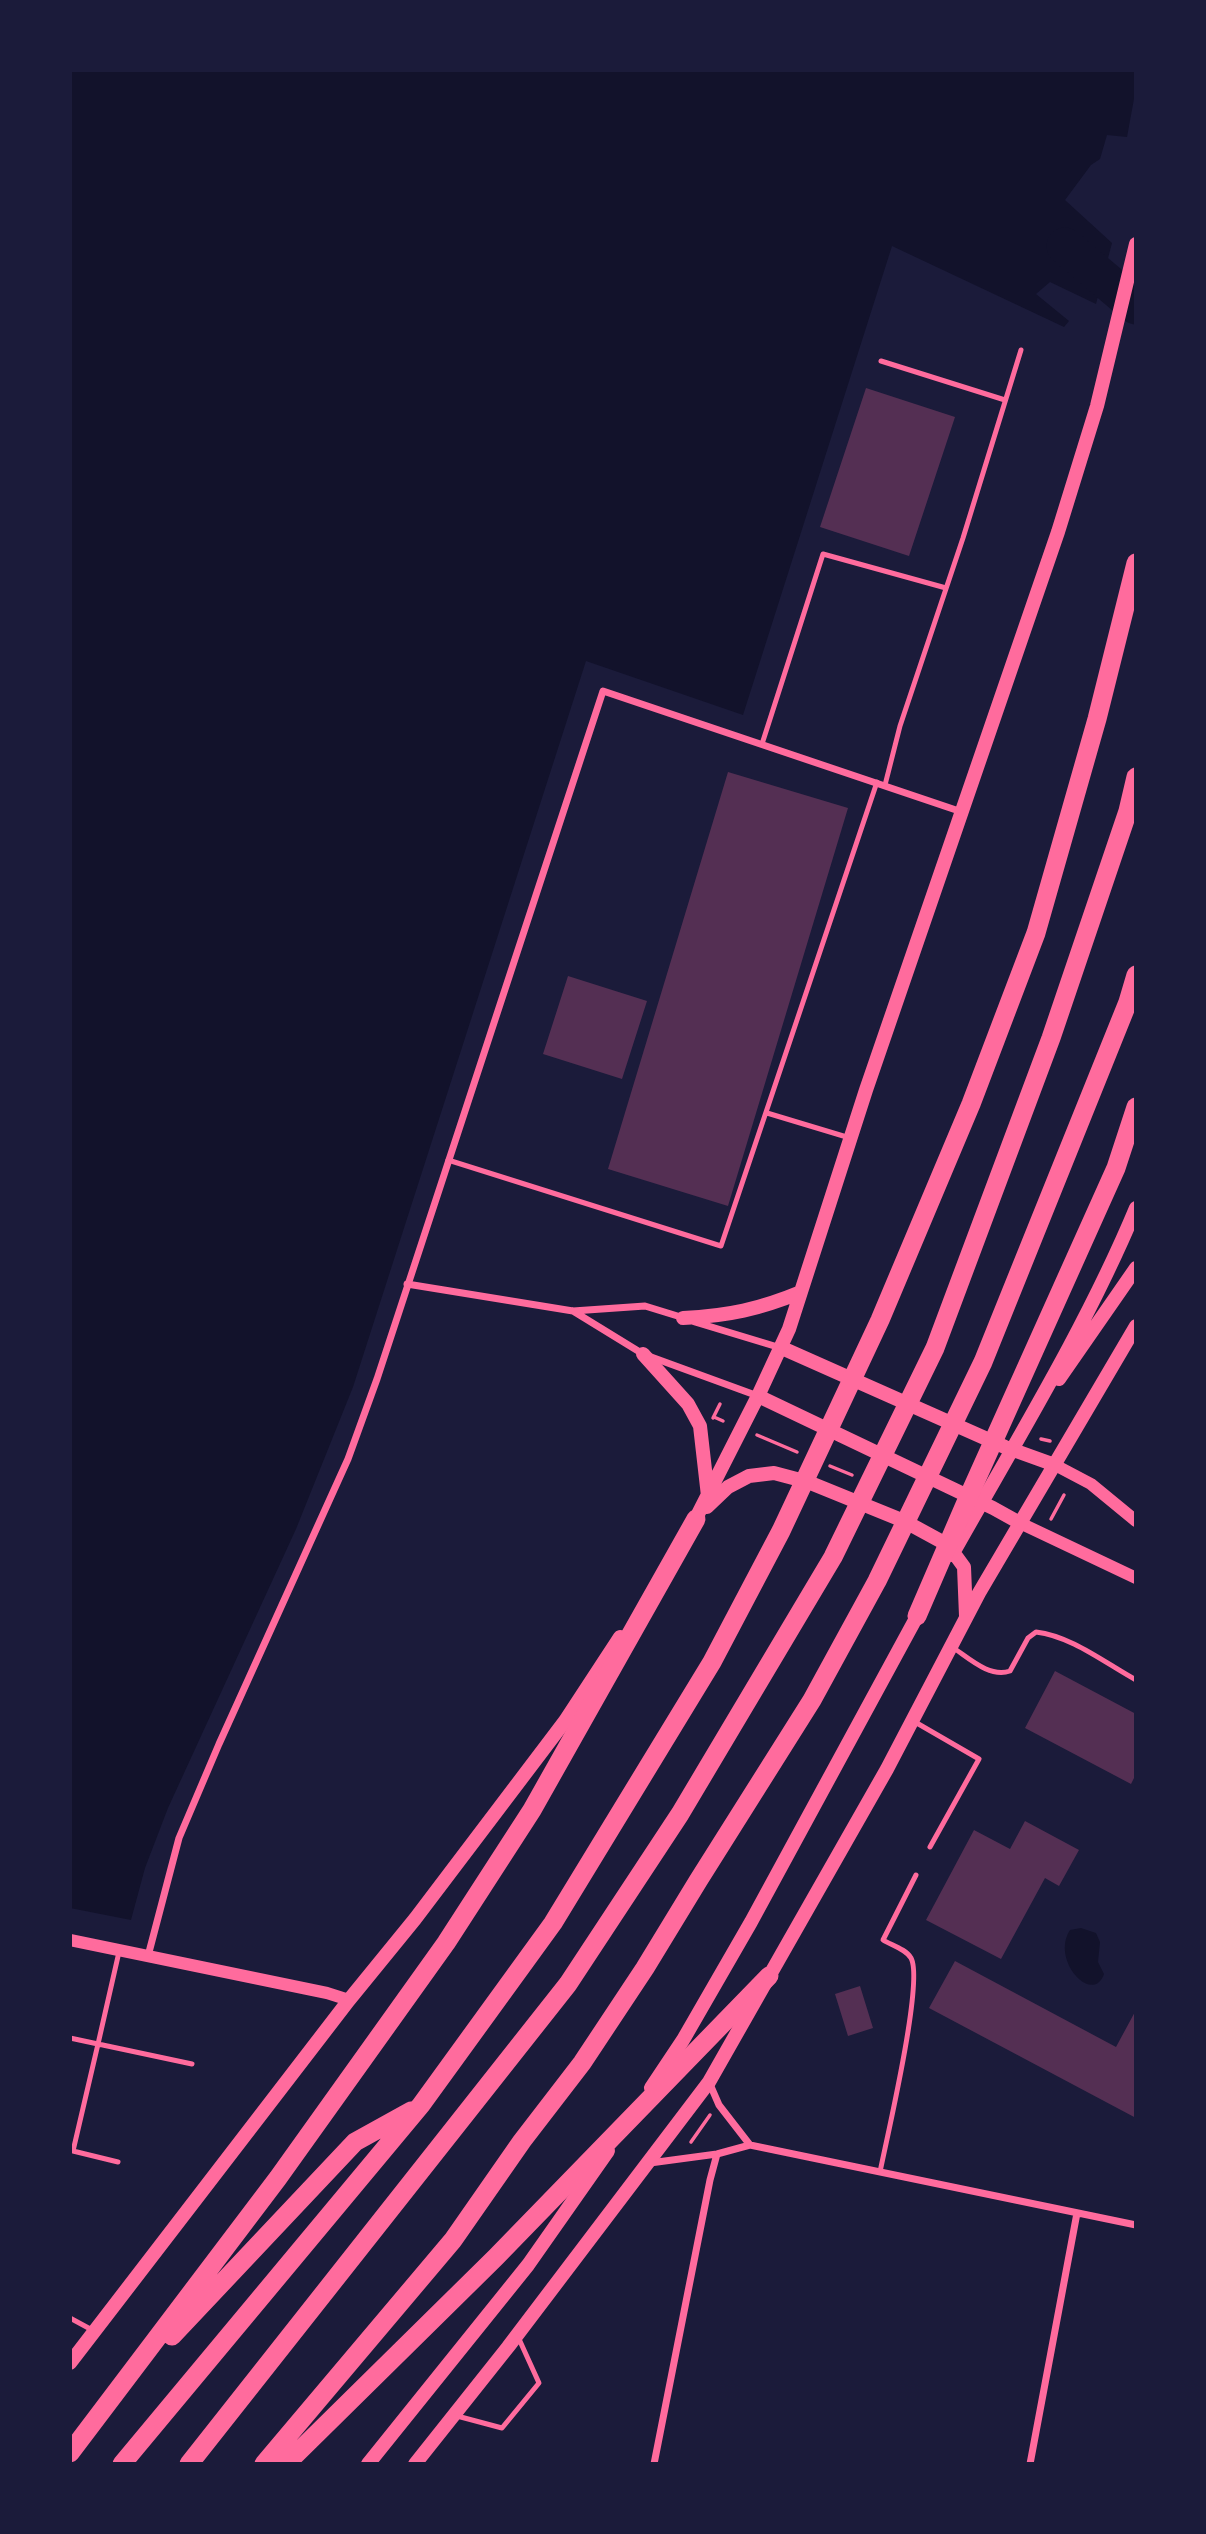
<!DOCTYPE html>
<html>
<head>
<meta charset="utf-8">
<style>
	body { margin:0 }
	#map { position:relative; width:1206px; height:2534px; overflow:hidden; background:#1b1b3a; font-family:Roboto,sans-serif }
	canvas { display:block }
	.frame { position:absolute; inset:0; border:72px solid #1b1b3a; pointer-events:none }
</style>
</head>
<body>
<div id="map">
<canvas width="1206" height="2534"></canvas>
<div class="frame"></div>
</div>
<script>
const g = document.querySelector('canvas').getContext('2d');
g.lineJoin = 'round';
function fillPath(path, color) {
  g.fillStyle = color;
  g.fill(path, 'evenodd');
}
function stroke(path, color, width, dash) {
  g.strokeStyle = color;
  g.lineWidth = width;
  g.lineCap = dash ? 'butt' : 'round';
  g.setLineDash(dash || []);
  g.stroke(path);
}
const water = new Path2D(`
	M70,70h1066v18l-9,49 -20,-2 -7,24 -9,6 -26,35 47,43 -16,61 -46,-22 -14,12 33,27 -5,6 -172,-81 -149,469 -157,-54 -233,726 -57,142 -128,279 -23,60 -14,52 -61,-12z
	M1081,1928l15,5 4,9 -2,20 6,12c-11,32 -54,-14 -34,-44z`);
const river = new Path2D(`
	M1065,246l71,60`);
const building = new Path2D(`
	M866,388l89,29 -46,139 -89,-29z
	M728,772l120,36 -120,398 -120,-37z
	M568,976l79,25 -25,78 -79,-25z
	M1055,1671l81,43v60l-5,10 -106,-56z
	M1025,1821l54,29 -20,36 -14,-8 -44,81 -75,-39 48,-90 36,19z
	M955,1961l161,86 20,-37v108l-207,-110z
	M860,1986l13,42 -25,8 -13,-42z`);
const path = new Path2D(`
	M714,1417l9,4
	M713,1418l7,-14
	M757,1435l40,17
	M1041,1439l9,2
	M830,1466l22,9
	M1051,1519l13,-24
	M691,2142l19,-27`);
const service = new Path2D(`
	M881,361l124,39
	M762,744l61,-190 123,34
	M885,785l15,-59 63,-188 58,-188
	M767,1113l83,25
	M448,1160l273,86 156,-464
	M952,1647c17,11 37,31 58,24l18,-33 8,-6c35,4 69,31 100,48
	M915,1722l64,37 -49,88
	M70,2038l28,6 21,-92
	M118,2162l-45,-11 25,-107 94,20
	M880,2172c7,-35 44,-191 31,-214 -5,-9 -20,-13 -28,-18l33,-65
	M70,2318l24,13
	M457,2416l45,12 37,-45 -20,-44`);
const minor = new Path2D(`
	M407,1284l166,27 72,-5 39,12
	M573,1311l70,43 115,42
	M695,1322l86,26
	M148,1956l31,-118 40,-94 129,-285 29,-80 226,-688 359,121
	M709,2082l10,23 31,40
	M650,2163l67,-9 33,-9 386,80
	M654,2464l56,-284 7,-26
	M1030,2464l47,-251`);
const tertiary = new Path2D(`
	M1055,1465l36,19 45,37
	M1020,1523l116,55
	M70,1940l257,53 22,7`);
const secondary = new Path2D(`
	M683,1318c45,-2 77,-9 118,-26
	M782,1348l223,99 50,18
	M643,1354l45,50 12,22 8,70
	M1059,1379l77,-111
	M758,1396l235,112 27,15
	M707,1507l21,-20 21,-11 25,-3 34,9 96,39 44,24 16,22 2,49
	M692,1526l66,-130 31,-67 77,-239 192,-558 39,-126 39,-162
	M952,1555c64,-114 134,-227 184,-347
	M651,2088l32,-48 68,-118 170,-313
	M70,2363l279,-363 66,-81 150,-198 55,-84
	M368,2464l160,-199 80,-114
	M415,2464l93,-117 201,-265 178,-313 92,-176 157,-267`);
const motorway = new Path2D(`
	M917,1616l50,-116 149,-332 20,-61
	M172,2336l183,-194 56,-31
	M70,2453l208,-275 168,-235 86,-133 164,-291
	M122,2464l299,-359 132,-182 159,-261 69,-131 99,-211 91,-216 65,-171 61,-214 39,-156
	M189,2464l379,-480 112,-170 153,-257 102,-209 116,-310 77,-227 8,-34
	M264,2464l189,-224 69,-99 60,-78 63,-95 53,-87 114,-181 65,-119 106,-219 145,-360 8,-27
	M286,2464l210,-207 273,-281`);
fillPath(water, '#12122b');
stroke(river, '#12122b', 37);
fillPath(building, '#542f53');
stroke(path, '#ff6b9d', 3.5);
stroke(service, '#ff6b9d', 5);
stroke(minor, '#ff6b9d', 7);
stroke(tertiary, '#ff6b9d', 12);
stroke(secondary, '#ff6b9d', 14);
stroke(motorway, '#ff6b9d', 19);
</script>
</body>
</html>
